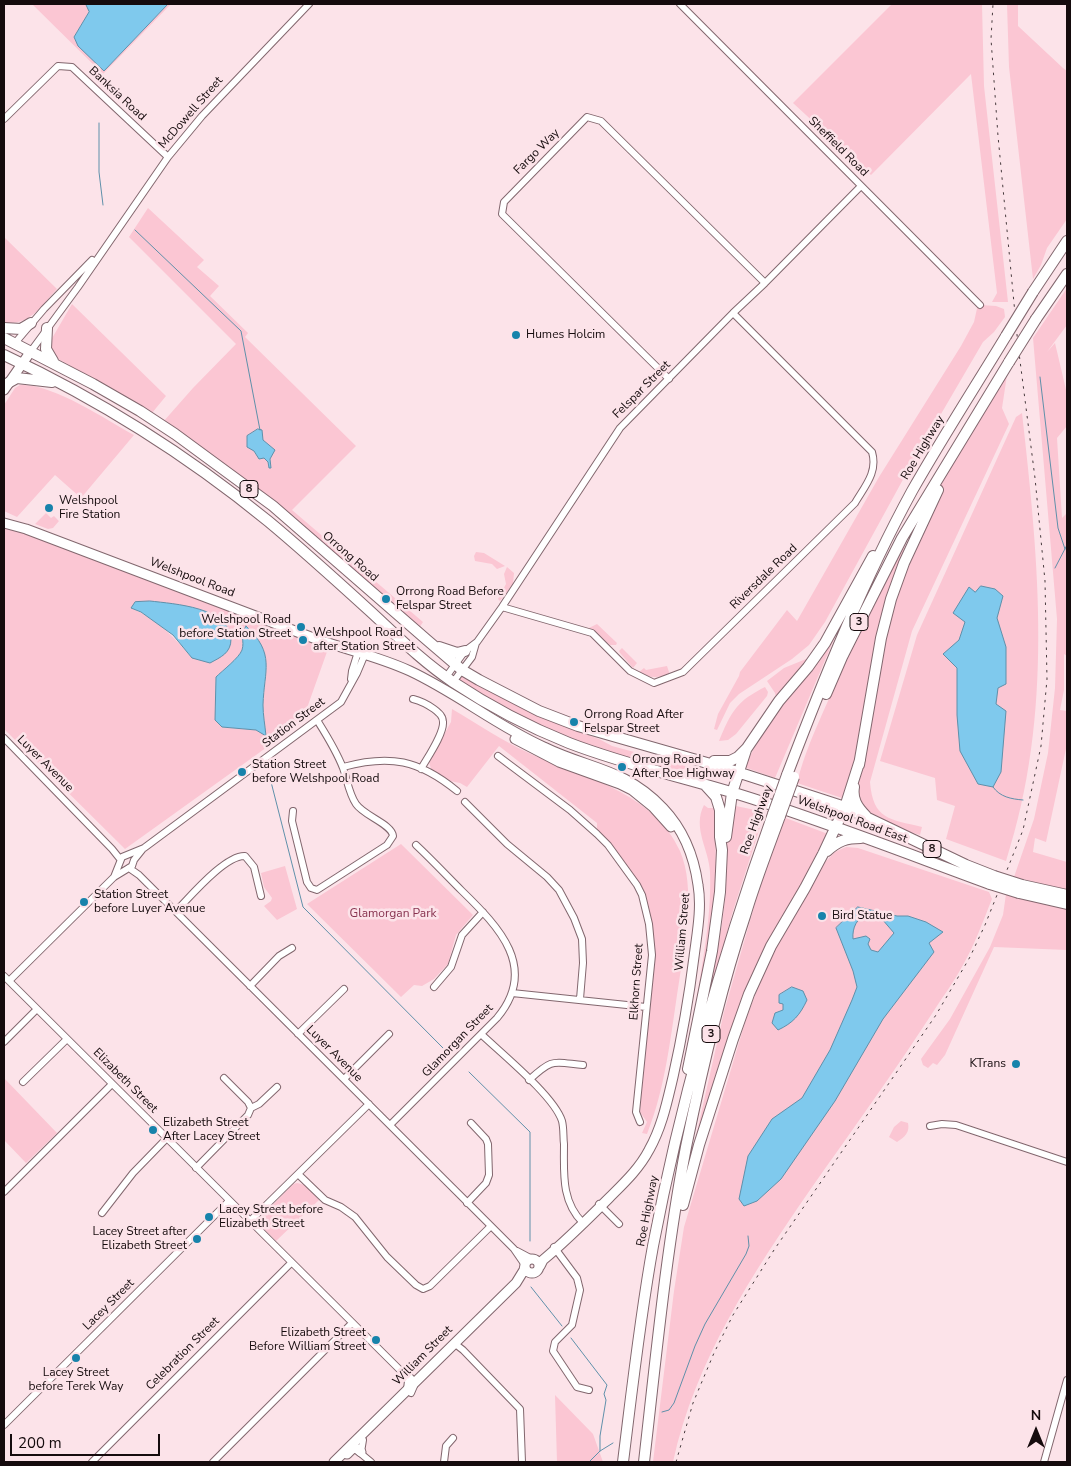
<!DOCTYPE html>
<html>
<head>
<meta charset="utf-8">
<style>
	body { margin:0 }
	#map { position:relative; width:1071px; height:1466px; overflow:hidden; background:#fce3e9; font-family:"Nunito Sans",sans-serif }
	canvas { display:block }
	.frame { position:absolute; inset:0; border:5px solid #150b0d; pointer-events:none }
	.north { position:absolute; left:1011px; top:1406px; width:50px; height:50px; -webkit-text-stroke:4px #fce3e9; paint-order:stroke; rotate:0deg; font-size:14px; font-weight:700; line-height:20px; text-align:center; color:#150b0d }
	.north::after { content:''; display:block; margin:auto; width:18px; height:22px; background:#150b0d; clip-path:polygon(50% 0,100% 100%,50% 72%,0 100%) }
	.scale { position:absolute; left:10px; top:1434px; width:150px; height:22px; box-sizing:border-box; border:2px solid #150b0d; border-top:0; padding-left:6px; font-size:15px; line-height:18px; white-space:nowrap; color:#150b0d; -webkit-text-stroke:4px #fce3e9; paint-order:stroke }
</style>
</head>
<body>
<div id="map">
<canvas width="1071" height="1466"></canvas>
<div class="frame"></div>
<div class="north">N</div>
<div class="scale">200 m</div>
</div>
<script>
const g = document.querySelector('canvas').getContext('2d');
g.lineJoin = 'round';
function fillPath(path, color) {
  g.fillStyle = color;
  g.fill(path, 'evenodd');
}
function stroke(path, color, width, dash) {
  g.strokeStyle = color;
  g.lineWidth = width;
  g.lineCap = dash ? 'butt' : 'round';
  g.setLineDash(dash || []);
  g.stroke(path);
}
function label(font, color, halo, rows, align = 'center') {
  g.font = font + ' "Nunito Sans",sans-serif';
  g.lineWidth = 5;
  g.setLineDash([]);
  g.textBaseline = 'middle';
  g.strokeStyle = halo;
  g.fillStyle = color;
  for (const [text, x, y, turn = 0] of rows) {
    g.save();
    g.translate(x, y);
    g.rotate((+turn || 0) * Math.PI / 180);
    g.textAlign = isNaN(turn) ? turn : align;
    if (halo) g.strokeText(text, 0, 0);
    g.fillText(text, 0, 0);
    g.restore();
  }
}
const green = new Path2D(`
	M32,4h54l3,8 -15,25 30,34 64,-67h3l-68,70z
	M892,4h90l2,82 24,216h-16l5,-9 -26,-219 -100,101 -78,-72z
	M1007,4h11v22l45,42 4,3v148l-20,29 -6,17 -8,14 -24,-212z
	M148,208l56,52 -7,7 22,19 -9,10 38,37 -3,4 111,109 -64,64 131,112 -4,6 -256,-206 30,-34 43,-44 -107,-107zM262,430v10l10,8 -3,20 -1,-6 -4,-4h-5l-5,-7z
	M4,237l53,52c-17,18 -26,36 -53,34z
	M1067,288v37l-20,27 8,-9 12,51v32l-10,12 5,80 5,-5v143l-3,-2v36l-4,20 7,1v33l-21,98 -11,-4 -2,14 34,10v28l-53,-13 20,-58 14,-66 7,-65 2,-69 -24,-281z
	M72,304l94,92 -14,17 -99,-57 -2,-16z
	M978,304l2,1 16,1 8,3 1,8 -11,15 -11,10 -77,132 -81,148 -16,23 -17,14 -53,35 -9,9 -13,27 -3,-1 4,-15 21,-38 1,-4 47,-62 10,11 82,-144 82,-131 13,-24z
	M1009,362l-7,46 7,16 -97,207 -42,151c3,38 20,37 52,45l-2,8 -50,-15 -17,-27 28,-155 31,-92 45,-98z
	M20,385c32,-2 85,34 114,50l-53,63 -26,-23 -38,42 -13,-6v-106l11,-17z
	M1022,413c17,151 32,300 -16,448l-60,-22 9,-33 -18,-6 -2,-22 -55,-17 37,-126 99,-218z
	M46,513l5,5 3,-2 5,5 -6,7 -5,1 -13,-5z
	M4,526l324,123 -26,73 -177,127 -121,-120zM131,608l96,17 -35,33c-17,-20 -36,-40 -61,-50zM246,627c28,25 20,43 17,76 0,10 2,22 3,32l-10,-5 -34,-3 -7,-19 1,-31 25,-23 2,-8 -2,-13z
	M906,542l-29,94 -24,139 -11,23 -45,-15c7,-29 19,-55 31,-82 24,-55 50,-107 78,-159z
	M476,552l8,1 21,13 -8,3 -5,-5 -17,-3 -1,-5z
	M507,567l7,6 -1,11 -13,17 -2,-2 8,-15 -2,-10z
	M848,606l-73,172 -31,-11 19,-35 58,-78z
	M597,624l20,19 -1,2h-6l-21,-17z
	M622,648l15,15 -4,5 -13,-15 -1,-2z
	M811,657l-35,42 -1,-6 -8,-12 17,-13z
	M667,666l3,9c-12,2 -20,4 -31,-3l5,-4 2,2z
	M463,675l38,22 49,24 49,18 13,7 81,22 -22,2 -99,-28 -50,-23 -64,-38z
	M765,687l3,5 -1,4 -31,38 -8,6 -9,1c8,-19 14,-35 32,-46 5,-3 9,-6 14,-8z
	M452,709c26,15 52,33 79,45 53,23 123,39 149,97 16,37 5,93 -1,131 -8,51 -13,105 -32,152l-5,-1 5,-11 -7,-10 6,-105 6,-52 -10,-60 -45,-61v-11l-98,-77 -32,41 -7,-4 -10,-2 -19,-12 -2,-7 22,-40z
	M704,805l4,3h7l1,71 -4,44 -19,104c6,-51 19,-103 17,-155 -1,-23 -18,-44 -6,-67z
	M731,805l34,7 -33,102 -38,142 28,-132 3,-25 2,-53z
	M783,817l45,17 -9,24 -54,92 -83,248 42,-186 34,-119z
	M401,844l72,71 -17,20 -8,29 -14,15 -12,7 -8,-1 -13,12 -94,-93z
	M846,847l12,1 131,44 3,7c-9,22 -17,45 -29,66 -8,15 -19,30 -28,44 -40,62 -83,121 -125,181 -58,84 -115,171 -137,272h-20l21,-171 10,-64 62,-208 23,-60 55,-96 11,-11z
	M285,866l12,43 -20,11 -13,-14 7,-5 1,-3 -8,-11 -3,-14z
	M1006,894l9,3 52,8v45l-73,-3 -49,108 -8,10 -4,-2 -5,5 -5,-3 -2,-6 29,-40 40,-72 13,-32z
	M4,1078l53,55 -31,30 -22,-23z
	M901,1121l7,2c2,9 -3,14 -11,19l-8,-5 5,-10z
	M297,1183l8,2 14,15 -43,41 -14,-14v-11l31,-32z
	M555,1395l38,39 10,28h-46z`);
const water = new Path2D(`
	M86,4h82l-64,67 -26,-25 -4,-9 15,-25z
	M258,429l4,1 1,10 12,10 -5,9 1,9h-2l-1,-6 -4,-4 -5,1 -5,-8 -7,-4v-11z
	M981,586l14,3 8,7 -6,22 9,29v37l-8,4 -2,16 10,7 -5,61 -8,15 -15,-3 -18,-33 -3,-36v-47l-14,-14 16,-14 6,-18 -12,-9 16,-26 6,5z
	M150,601c25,3 79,6 81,38 0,14 -10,18 -21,24l-18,-5 -19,-23 -32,-23 -10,-4 4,-6z
	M246,626c30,28 18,44 17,79 0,10 2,20 3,31l-10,-6 -34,-3 -7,-7 1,-43c6,-6 23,-19 26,-27 3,-10 -3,-13 4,-24z
	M858,907l39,9h11l18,6 17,10 -14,11 5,9 -51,67 -48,82 -54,78 -24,22 -13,5 -5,-7 9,-43 24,-37 30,-21 28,-48 22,-50 5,-13 -4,-16 -17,-43zM867,915l15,4 12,14 -16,19 -7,-2 -3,-6 2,-5 -4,-3 -13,3c-1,-11 4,-22 14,-24z
	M792,987l11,4 4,9c-7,15 -14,23 -29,30l-6,-7 3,-10 8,-3v-6l-4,-1v-8z`);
const stream = new Path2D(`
	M99,123v49l4,33
	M135,230l106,101 19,99
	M1040,377l18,151 7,21
	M1055,568l12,-23
	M269,774l34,133 140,141
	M993,787c7,10 18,12 30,13
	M469,1072l61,60v109
	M531,1287l31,39
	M571,1338l36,47 -3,9 2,6 -6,36v15
	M662,1412l7,-2 5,-7 21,-57 10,-22 41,-70 3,-8 -1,-10
	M589,1462l11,-11 13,-8`);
const minor = new Path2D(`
	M680,4l300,301
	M4,119l54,-53 14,1 96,90
	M15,343l29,-34 48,-49
	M31,351l47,-64 90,-130 34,-41 107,-112
	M669,379l-167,-165 2,-12 83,-85 14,4 164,162
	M502,607l90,26 38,38 24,12 29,-11 172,-169c10,-17 23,-31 17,-51l-139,-139
	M446,677l19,-26 12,-9 25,-35 118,-179 113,-115 32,-30 96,-97
	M351,679l1,-8 6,-19
	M453,682l19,-25 4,-14
	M413,699c8,2 14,5 21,10 5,4 9,7 9,13 1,12 -16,36 -22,47
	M4,738l108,111 8,10
	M498,756l72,54 27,24 11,11 29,40 5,10 7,29 3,31 -16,157 4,10
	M343,767c47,-13 76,-7 114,24
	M465,802l42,42 40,33 12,13 15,28 8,21 1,24 -3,36
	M293,811l-1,10 15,61 4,6 6,2 70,-45 6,-9c-1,-12 -29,-20 -37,-32 -7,-10 -9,-25 -13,-36 -7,-18 -16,-32 -26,-48
	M129,868l10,7 352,351 23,23 11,16
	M114,877l8,-20 22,-9 197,-146 16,-29 8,-19
	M176,911c14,-14 49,-56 69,-55l9,11 7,29
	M4,976l397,395 7,10 -1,8
	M9,981l105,-104 18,-11 2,-6 8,-10
	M250,986l29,-30 13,-8
	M434,987l17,-20 11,-32 21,-23
	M512,993l134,14
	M298,1034l46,-45
	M481,1034c21,20 73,62 81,87 2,8 1,16 2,23 0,29 -3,57 19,79
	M4,1042l33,-33
	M344,1079l45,-45
	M529,1080c24,-22 23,-18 54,-15
	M23,1082l44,-43
	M251,1108l8,-4 18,-17
	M390,1125l107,-107c42,-50 2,-91 -35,-127 -15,-15 -30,-31 -46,-46
	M930,1126l12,-2 14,1 111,37
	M196,1168l52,-53 3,-7 -3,-6 -24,-24
	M298,1174l27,26 16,7 14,10 32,40 29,28 7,4 7,-3 61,-60
	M4,1192l108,-108
	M467,1203l19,-20 3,-8 -1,-31 -2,-5 -15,-16
	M599,1204l20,20
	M102,1213l31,-40 34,-35
	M250,1221l119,-117
	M554,1247l23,31 3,12 -8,35 -17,17 -2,9 24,36 12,3
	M517,1251l15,8
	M454,1343l9,7 57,59 2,53
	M401,1371l6,3 6,6 1,6 -3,7
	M4,1425l225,-224
	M359,1452l12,10
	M361,1452l2,-12
	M92,1462l199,-199
	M213,1462l139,-139
	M444,1462l2,-16 7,-8
	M1044,1462l23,-82`);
const major = new Path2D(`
	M4,390l27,-39
	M4,523l22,6 290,110c32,11 64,18 94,32 47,22 87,55 134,76 45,22 81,21 119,61 20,21 31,48 35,77 4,23 -1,48 -4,72 -5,40 -12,80 -21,120 -6,25 -11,50 -24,73 -10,19 -25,33 -40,48 -21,21 -43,43 -66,62l-3,6
	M515,739l44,23 61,22 12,6 21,17 18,20
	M525 1266a7 7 0 1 1 14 0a7 7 0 1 1-14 0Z
	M347,1454l5,-5 4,-1 5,4
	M334,1462l182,-179 8,-13 1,-5`);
const highway = new Path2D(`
	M1033,292l34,-51
	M1036,319l31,-45
	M4,328l17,1 10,-6
	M47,328l-1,21 7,12
	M4,338l89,46 47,27 35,23 98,72 154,134 35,30 17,10 60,31 39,15 150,43 117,38 121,58 28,11
	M4,355c94,44 183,100 264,166 35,29 69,60 103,91 26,24 52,50 82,70 36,24 76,45 116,61 57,22 117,35 175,53 83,26 164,58 246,88
	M8,383l9,-5 35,4
	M439,647l18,6 8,-2
	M826,694l16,-37 60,-119 107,-176
	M714,761h16l8,-4 9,-9 32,-47 29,-34 17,-24 48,-87
	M859,765l22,-127 10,-39 13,-36 34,-73
	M787,775c37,-97 76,-194 125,-284 30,-53 63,-104 94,-155
	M854,787c-2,12 3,20 12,29
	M726,837l6,-44 14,-43
	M827,851c11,-10 19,-13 34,-13
	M1022,885l45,10
	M1019,893l48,11
	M688,1069l24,-118 8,-59 2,-42 -2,-13v-27l-4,-13 -10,-11
	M683,1205l16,-60 34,-106 16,-45 22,-48 34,-58 18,-34 22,-47 15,-47
	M623,1462c9,-72 17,-145 30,-216 28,-147 70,-292 120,-432
	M644,1462c12,-105 22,-211 42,-315 16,-78 34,-156 59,-231 10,-34 23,-67 35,-100`);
const rail = new Path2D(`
	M676,1462l17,-59 21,-50 19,-38 41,-65 162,-235 34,-58 15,-32 38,-95 18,-84 6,-67 -2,-98 -10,-103 -17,-133 -20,-209 -7,-97 2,-35`);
const highwayBridge = new Path2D(`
	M1006,336l27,-44
	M1009,362l27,-43
	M773,814l14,-39
	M780,816l14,-39
	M994,876l28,9
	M990,884l29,9`);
const markers = [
	[516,335,5,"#1783ab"],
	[49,508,5,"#1783ab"],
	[386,599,5,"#1783ab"],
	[301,627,5,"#1783ab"],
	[303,640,5,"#1783ab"],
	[574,722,5,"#1783ab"],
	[622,767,5,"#1783ab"],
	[242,772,5,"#1783ab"],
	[84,902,5,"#1783ab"],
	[822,916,5,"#1783ab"],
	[1016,1064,5,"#1783ab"],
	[153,1130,5,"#1783ab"],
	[209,1217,5,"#1783ab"],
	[197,1239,5,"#1783ab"],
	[376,1340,5,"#1783ab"],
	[76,1358,5,"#1783ab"]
];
const shields = [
	[249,489,18],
	[859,622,18],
	[932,849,18],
	[711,1034,18]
];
const shieldNames = [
	["8",249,489],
	["3",859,622],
	["8",932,849],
	["3",711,1034]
];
const streetNames = [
	["Banksia Road",117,94,43],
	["McDowell Street",191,113,-49],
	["Sheffield Road",838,147,45],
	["Fargo Way",537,152,-45],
	["Felspar Street",642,390,-45],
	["Roe Highway",923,448,-59],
	["Orrong Road",350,557,41],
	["Riversdale Road",764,577,-44],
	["Welshpool Road",192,578,21],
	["Station Street",294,723,-37],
	["Luyer Avenue",45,764,45],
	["Roe Highway",757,820,-70],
	["Welshpool Road East",852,820,20],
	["William Street",683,932,-85],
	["Elkhorn Street",637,982,-86],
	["Glamorgan Street",458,1041,-46],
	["Luyer Avenue",334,1054,45],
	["Elizabeth Street",125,1081,45],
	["Roe Highway",648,1211,-79],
	["Lacey Street",109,1305,-45],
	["Celebration Street",183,1354,-45],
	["William Street",423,1356,-45]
];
const poiNames = [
	["Humes Holcim",526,335],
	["Welshpool",59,501],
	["Fire Station",59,515],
	["Orrong Road Before",396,592],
	["Felspar Street",396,606],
	["Welshpool Road",291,620,"right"],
	["before Station Street",291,634,"right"],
	["Welshpool Road",313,633],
	["after Station Street",313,647],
	["Orrong Road After",584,715],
	["Felspar Street",584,729],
	["Orrong Road",632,760],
	["After Roe Highway",632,774],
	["Station Street",252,765],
	["before Welshpool Road",252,779],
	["Station Street",94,895],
	["before Luyer Avenue",94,909],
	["Bird Statue",832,916],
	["KTrans",1006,1064,"right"],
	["Elizabeth Street",163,1123],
	["After Lacey Street",163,1137],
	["Lacey Street before",219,1210],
	["Elizabeth Street",219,1224],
	["Lacey Street after",187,1232,"right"],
	["Elizabeth Street",187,1246,"right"],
	["Elizabeth Street",366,1333,"right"],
	["Before William Street",366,1347,"right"],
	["Lacey Street",76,1373,"center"],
	["before Terek Way",76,1387,"center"]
];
const parkNames = [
	["Glamorgan Park",393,914]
];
fillPath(green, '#fbc6d3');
fillPath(water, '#7fc9ed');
stroke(water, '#5f90aa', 1);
stroke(stream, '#5f90aa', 1);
stroke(minor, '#82676e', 8);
stroke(major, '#82676e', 11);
stroke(highway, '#82676e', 12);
stroke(minor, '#fff', 6);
stroke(major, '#fff', 9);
stroke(highway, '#fff', 10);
stroke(rail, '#473a3d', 1, [2.5, 5]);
stroke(highwayBridge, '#82676e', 12, []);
stroke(highwayBridge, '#fff', 10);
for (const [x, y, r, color] of markers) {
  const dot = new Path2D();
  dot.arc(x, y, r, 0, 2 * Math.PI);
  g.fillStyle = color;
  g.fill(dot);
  stroke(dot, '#fce3e9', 2);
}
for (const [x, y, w] of shields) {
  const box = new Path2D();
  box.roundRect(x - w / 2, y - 8.5, w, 17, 4);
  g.fillStyle = '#fce3e9';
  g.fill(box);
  stroke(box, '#150b0d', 1);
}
label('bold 11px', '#150b0d', null, shieldNames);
label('12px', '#150b0d', '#fce3e9', streetNames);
label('12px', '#150b0d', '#fce3e9', poiNames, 'left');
label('12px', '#87324f', '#fce3e9', parkNames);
</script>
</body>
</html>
